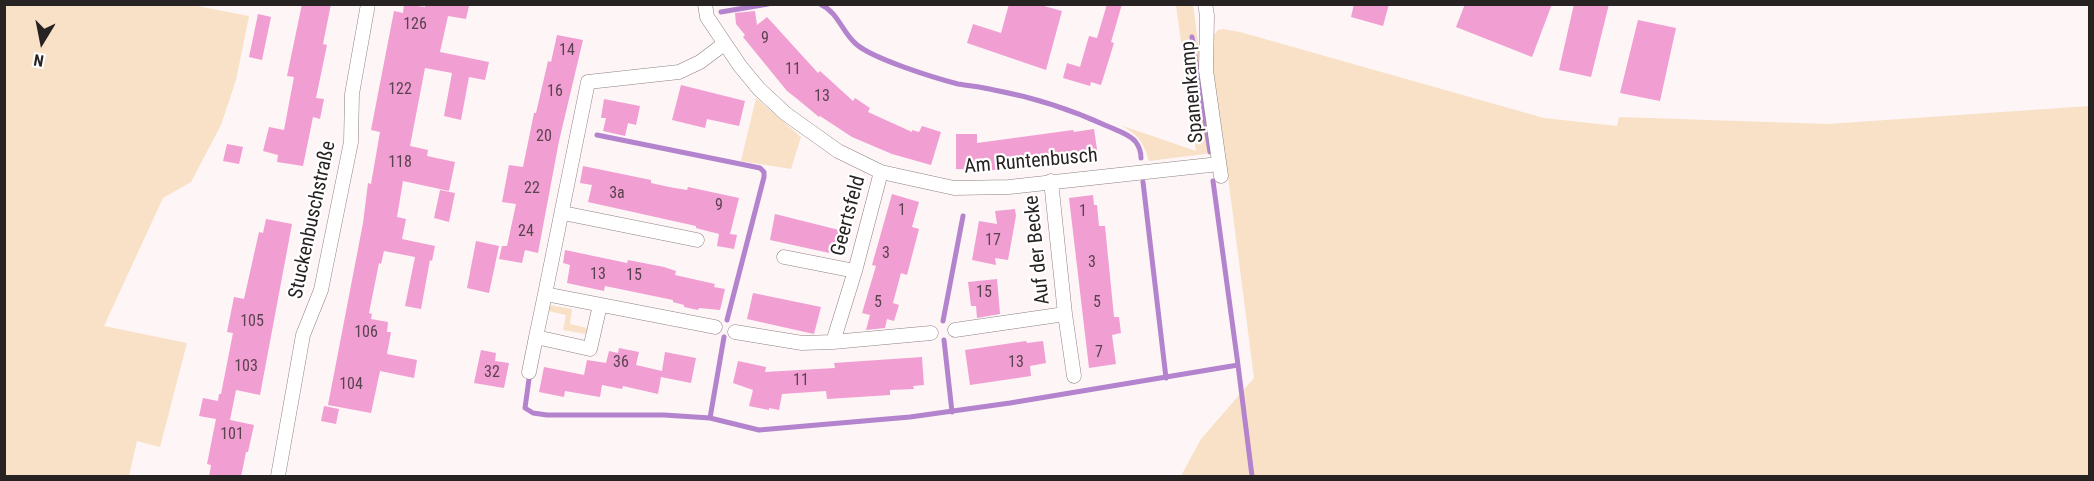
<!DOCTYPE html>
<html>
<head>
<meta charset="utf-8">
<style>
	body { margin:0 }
	#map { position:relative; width:2094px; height:481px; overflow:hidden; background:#fef5f6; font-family:"Roboto Condensed",sans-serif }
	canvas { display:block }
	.frame { position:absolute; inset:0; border:6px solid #282323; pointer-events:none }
	.north { position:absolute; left:12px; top:12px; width:60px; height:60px; -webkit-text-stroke:4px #fff; paint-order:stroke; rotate:190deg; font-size:16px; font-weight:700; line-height:24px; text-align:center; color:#282323 }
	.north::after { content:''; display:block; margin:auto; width:21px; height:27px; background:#282323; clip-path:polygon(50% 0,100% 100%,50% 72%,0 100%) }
</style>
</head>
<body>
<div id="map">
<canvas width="2094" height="481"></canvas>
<div class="frame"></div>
<div class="north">N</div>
</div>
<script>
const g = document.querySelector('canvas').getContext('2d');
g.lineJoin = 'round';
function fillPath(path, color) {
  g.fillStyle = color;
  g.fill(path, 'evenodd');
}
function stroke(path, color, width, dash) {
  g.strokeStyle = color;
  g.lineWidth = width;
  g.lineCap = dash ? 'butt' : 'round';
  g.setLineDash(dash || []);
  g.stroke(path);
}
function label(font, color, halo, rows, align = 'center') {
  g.font = font + ' "Roboto Condensed",sans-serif';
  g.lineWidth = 4.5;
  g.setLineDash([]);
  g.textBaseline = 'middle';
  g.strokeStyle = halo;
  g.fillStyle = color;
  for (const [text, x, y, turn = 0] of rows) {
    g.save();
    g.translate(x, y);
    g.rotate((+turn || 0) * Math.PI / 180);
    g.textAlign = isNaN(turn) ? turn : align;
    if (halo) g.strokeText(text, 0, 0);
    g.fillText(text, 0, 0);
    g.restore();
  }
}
const green = new Path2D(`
	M192,5l57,11 -13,64 -15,45 -30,57 -28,16 -59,128 83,17 -27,104 -23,-6 -8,35h-124v-471z
	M1176,5h17l20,148 -64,8c-6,-20 -11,-26 -29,-36l76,26z
	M1223,29l17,3 304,86 73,8 2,-9 209,7 261,-18v370h-908l20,-37 53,-61 -27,-209c-12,-42 -14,-89 -14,-133l5,-6z
	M756,98l45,39 -10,32 -50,-8z
	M549,305l23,4 -2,15 17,4 -1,6 -23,-4 3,-15 -18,-4z`);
const stream = new Path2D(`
	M820,4c19,9 21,27 36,40 17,15 79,34 102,40 12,2 24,3 36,6 38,7 78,20 113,36 9,4 22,8 28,15 4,5 6,12 6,17
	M721,12l47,-8
	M1192,37l18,115
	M597,135l163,33 4,4v5l-37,143
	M1213,181l25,184
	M1143,182l23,196
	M943,321l20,-105
	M724,337l-14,81 49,12 151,-13 100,-14 228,-38 14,111
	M944,340l8,72
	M529,379l-4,29 8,5 14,2h117l46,3`);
const building = new Path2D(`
	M302,4h29l-8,40 4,1 -11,53 8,1 -4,20 -7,-2 -10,49 -26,-4 1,-7 -15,-4 6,-24 15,3 10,-53 -7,-1z
	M404,4l21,3v-3l44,2 -3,13 -18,-3 -8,36 49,10 -4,18 -16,-3 -8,43 -17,-4 8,-43 -27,-5 -15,78 18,4 -1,6 28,6 -6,29 -46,-10 -6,36 9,2 -4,20 33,7 -3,15 -2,-1 -9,49 -16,-3 10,-49 -31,-6 -3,13 -2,-1 -10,50 3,1 -1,5 17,3 -1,10h4l-4,22 30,6 -3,18 -34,-7 -9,42 -43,-8 35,-182 5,-40 3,1 9,-52 -9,-2 23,-119 9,2z
	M1009,4h28l25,7 -16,59 -79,-27 6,-19 28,9z
	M1107,4h15l-11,38 3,1 -13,42 -10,-3 -1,4 -27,-8 4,-15 13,4 9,-31 8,2z
	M1354,4h35l-6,22 -32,-9z
	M1465,4h87l-20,53 -76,-30z
	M1574,4h35l-18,73 -32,-7z
	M755,11l2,14 10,-8 51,56 2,-2 33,30 2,-3 15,10 -2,4 44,20v-2l7,2 3,-6 19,6 -10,33 -39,-11 -40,-17 -32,-21 -1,1 -23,-19 -9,-7 -44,-54 2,-2 -9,-11 -1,-11z
	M258,14l13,3 -9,43 -13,-3z
	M1638,20l38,8 -16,73 -40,-8z
	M557,35l26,5 -24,101 -21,112 -13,-3 -3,13 -23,-4 3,-13h5l9,-42 -14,-2 7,-37 14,2 11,-54h2l12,-52 3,1z
	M681,85l64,16 -6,25 -32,-7 -2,9 -33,-8z
	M604,99l36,7 -4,19 -8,-2 -3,13 -22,-5 3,-13h-5z
	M1094,129l4,27 -21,3v2l-80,9 -41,-1v-35h21v9l96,-13 1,2z
	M227,144l16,3 -4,17 -16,-3z
	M583,166l68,14v3l18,4 18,3 1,-3 51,11 -9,36 7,1 -3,14 -17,-3 2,-12 -23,-6v-2l-108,-24 4,-17 -12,-2z
	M440,190l15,3 -6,29 -15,-4z
	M892,194l27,8 -7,25 7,2 -12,46 -6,-2 -8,30 6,2 -5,16 -7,-2 -2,9 -19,2 4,-15 -8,-2 14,-47 -4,-1z
	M1093,195l1,10h3l2,21h6l9,91h5l2,16 -9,2 4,29 -27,4 -20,-170z
	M1015,209l1,7 -8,44 -13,-2 1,7 -24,-5 7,-39 18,3 -2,-13z
	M775,214l64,16 -5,24 -64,-14z
	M266,219l26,5 -32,171 -24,-5 -6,30 24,5 -6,27h-2l-5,25h-32l2,-12 -4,-1 9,-45 -17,-3 4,-18 15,3 1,-7h2l12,-61 -6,-1 7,-35 10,2 15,-67 4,1z
	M476,241l23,5 -10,47 -22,-5z
	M565,250l62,13 1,-3 36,7 12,4 -1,4 40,9 -1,3 11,2 -5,21 -21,-2 -1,2 -14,-3v-2l-11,-3v-2l-68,-14 -1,5 -37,-8 3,-18 -7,-2z
	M997,279l3,35 -23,4 -1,-12h-5l-3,-24z
	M753,293l68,14 -7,27 -67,-15z
	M1026,341l1,2 16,-2 3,22 -16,3 1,10 -61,9 -5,-35z
	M619,348l20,4 -3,13 26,6 3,-19 31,6 -5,25 -30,-6 -3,17 -35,-8 -1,3 -20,-4 -2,12 -35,-6 -1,6 -25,-5 5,-25 40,8 3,-15 19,3 3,-12 9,2z
	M481,350l15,3 -1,8 14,2 -5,25 -30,-5z
	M922,357l2,28 -11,1 1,3 -24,1v5l-63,4 -1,-8 -44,3 -3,16 -10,-2v2l-20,-4 4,-16 -20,-7 5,-22 28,6 -1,5 70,-4 -1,-5z
	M324,406l15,3 -3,15 -15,-3z`);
const minor = new Path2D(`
	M705,4l2,13 33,49 19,23 27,25 52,37 43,21 73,16 55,-1 210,-23
	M1205,4l2,11 -1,55 15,106
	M881,172l-26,99 -22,71 98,-9
	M563,213l134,27
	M784,257l71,14
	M545,294l-9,43 54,12 10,-44
	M1065,314l9,62
	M715,327l-170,-33 43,-212 91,-10 21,-10 24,-18
	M955,330l110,-16 -14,-133
	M735,332l67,11 31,-1
	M529,372l7,-35
	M278,476l25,-141 18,-45 30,-148 1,-48 16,-90`);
const numberNames = [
	["126",415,25],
	["9",765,39],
	["14",567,51],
	["11",793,70],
	["122",400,90],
	["16",555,92],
	["13",822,97],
	["20",544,137],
	["118",400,163],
	["22",532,189],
	["3a",617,194],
	["9",719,206],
	["1",902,211],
	["1",1083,212],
	["24",526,232],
	["17",993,241],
	["3",886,254],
	["3",1092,263],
	["13",598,275],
	["15",634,276],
	["15",984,293],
	["5",878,303],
	["5",1097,303],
	["105",252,322],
	["106",366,333],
	["7",1099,353],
	["36",621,363],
	["13",1016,363],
	["103",246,367],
	["32",492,373],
	["11",801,381],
	["104",351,385],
	["101",232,435]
];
const streetNames = [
	["Spanenkamp",1193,92,-95],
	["Am Runtenbusch",1031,162,-5],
	["Geertsfeld",849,216,-75],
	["Stuckenbuschstraße",313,220,-78],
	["Auf der Becke",1038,250,-96]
];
fillPath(green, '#f8e1c7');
stroke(stream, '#b383cd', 5);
fillPath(building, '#f19ed2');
stroke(minor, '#8d8182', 15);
stroke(minor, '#fff', 14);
label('16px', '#5a424f', null, numberNames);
label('20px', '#282323', '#fff', streetNames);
</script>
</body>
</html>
